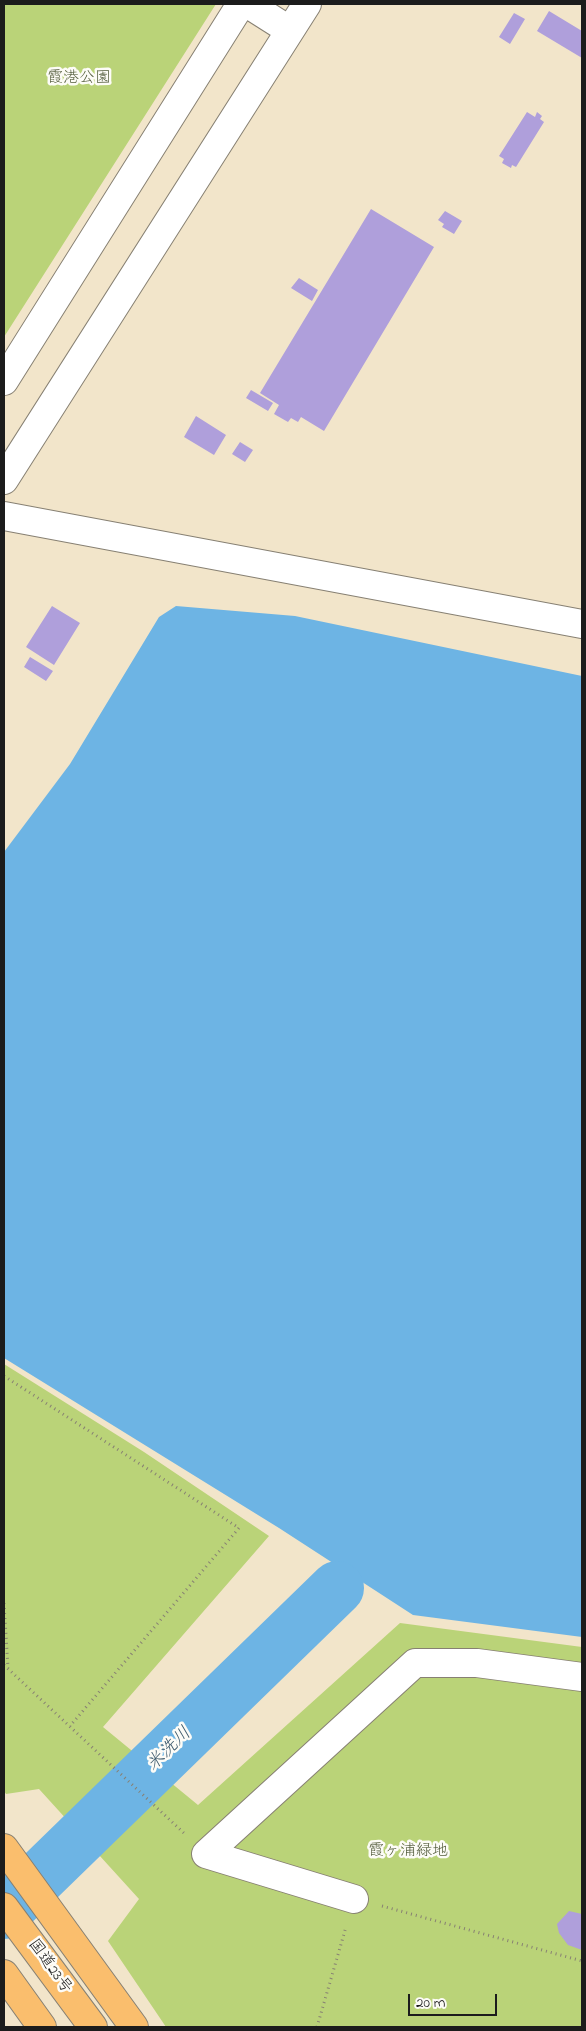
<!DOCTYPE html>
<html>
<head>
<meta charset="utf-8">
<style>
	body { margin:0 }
	#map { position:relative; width:586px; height:2031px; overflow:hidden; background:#f2e5ca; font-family:"Indie Flower",sans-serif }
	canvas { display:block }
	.frame { position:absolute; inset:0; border:5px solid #1c1c1c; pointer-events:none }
	.scale { position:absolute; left:408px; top:1994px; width:89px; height:22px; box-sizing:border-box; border:2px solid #1c1c1c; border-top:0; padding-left:6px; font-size:15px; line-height:18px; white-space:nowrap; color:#1c1c1c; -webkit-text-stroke:4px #fdfcf7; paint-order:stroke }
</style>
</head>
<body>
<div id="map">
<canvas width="586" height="2031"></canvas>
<div class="frame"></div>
<div class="scale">20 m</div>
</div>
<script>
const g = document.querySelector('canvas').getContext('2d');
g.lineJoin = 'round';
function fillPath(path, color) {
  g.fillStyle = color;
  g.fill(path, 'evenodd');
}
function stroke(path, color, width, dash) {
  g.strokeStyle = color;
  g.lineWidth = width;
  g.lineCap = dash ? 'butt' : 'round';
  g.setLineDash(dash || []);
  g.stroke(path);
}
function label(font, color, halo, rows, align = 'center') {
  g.font = font + ' "Indie Flower","Klee One",sans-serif';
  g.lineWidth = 5;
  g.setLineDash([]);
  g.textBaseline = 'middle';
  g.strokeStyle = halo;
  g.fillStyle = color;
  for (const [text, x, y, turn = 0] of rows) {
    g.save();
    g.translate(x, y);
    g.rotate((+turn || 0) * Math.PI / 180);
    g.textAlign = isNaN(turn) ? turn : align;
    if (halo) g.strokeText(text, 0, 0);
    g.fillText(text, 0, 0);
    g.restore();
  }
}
const green = new Path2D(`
	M4,4h212l-212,333z
	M4,1364l140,88 125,84 -166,191 95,78 202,-182 182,24v380h-416l-58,-86 31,-42 -100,-110 -33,5 -2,-3z`);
const water = new Path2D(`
	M176,606l119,10 287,60v961l-169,-22 -134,-87 -275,-170v-506l66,-88 89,-147z`);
const river = new Path2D(`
	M4,1912l333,-324`);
const building = new Path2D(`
	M549,11l33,20v27l-45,-27z
	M514,13l11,6 -15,25 -11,-7z
	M527,112l8,5 2,-5 5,4 -2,3 4,3 -28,45 -4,-2 -1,3 -9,-5 2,-4 -5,-3z
	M371,209l63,38 -110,184 -23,-14 -3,5 -7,-4 -3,4 -14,-8 5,-9 -19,-12z
	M445,211l17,10 -8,13 -12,-7 2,-3 -6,-4z
	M299,278l19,12 -6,11 -21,-13z
	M251,390l22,13 -5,8 -22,-13z
	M196,416l30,19 -12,20 -30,-18z
	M240,442l13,8 -8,12 -13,-8z
	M52,606l28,17 -26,42 -28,-18z
	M30,657l23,14 -7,10 -22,-14z
	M569,1911l13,3v36l-14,-5 -9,-12 -2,-9z`);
const path = new Path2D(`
	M4,1376l235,152 -169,198
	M4,1603l4,65
	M4,1665l182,170
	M382,1906l200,55
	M317,2027l29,-100`);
const minor = new Path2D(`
	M248,4l41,26
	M4,381l237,-377
	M4,480l303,-476
	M4,516l578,108
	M354,1899l-148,-45 209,-191h62l105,14`);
const highway = new Path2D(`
	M4,1848l130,179
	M4,1907l89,120
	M4,1974l38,53`);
const parkNames = [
	["霞港公園",79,79],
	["霞ヶ浦緑地",408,1852]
];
const streetNames = [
	["国道23号",49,1967,54]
];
const waterNames = [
	["米洗川",170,1750,-44]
];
fillPath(green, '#bad378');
fillPath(water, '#6db4e4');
stroke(river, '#6db4e4', 54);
fillPath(building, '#af9fdb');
stroke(minor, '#878073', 30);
stroke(highway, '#878073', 30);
stroke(path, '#878073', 3, [1, 4]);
stroke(minor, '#fff', 28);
stroke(highway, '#fabe6d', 28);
label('16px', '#535c3c', '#fdfcf7', parkNames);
label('16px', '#1c1c1c', '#fdfcf7', streetNames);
label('italic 18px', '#3c596c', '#fdfcf7', waterNames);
</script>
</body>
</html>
